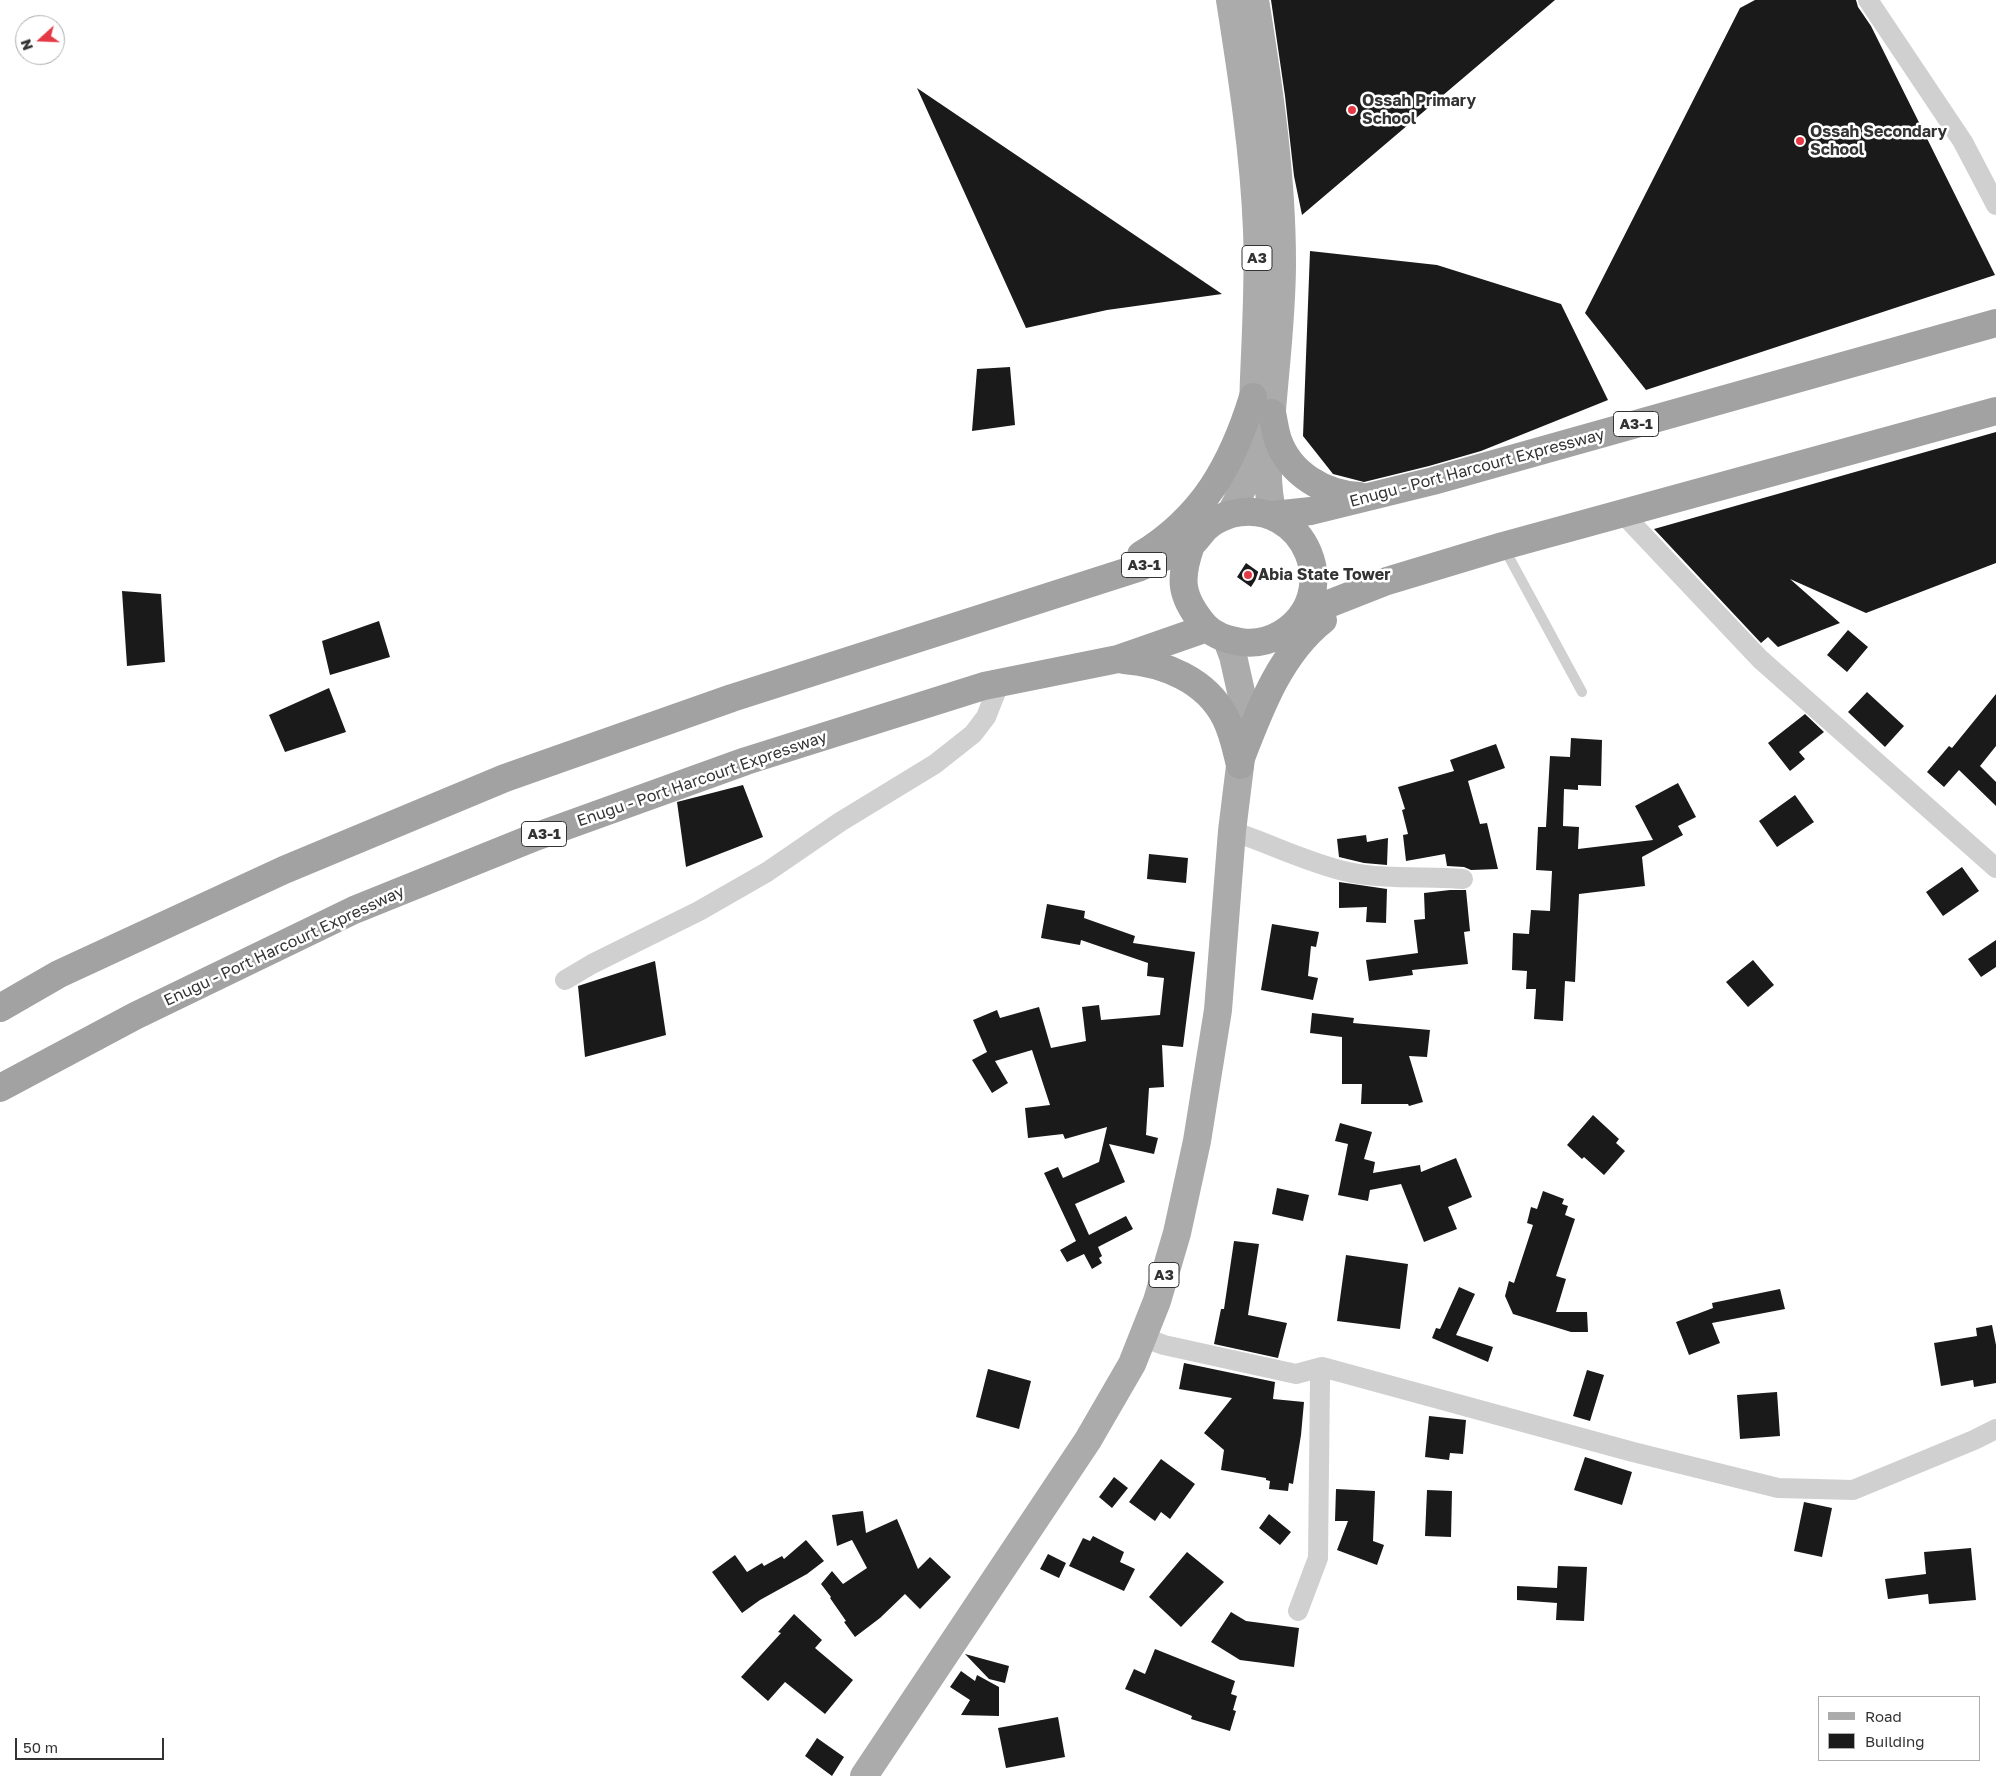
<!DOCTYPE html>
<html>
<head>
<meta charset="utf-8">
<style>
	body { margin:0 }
	#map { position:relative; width:1996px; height:1776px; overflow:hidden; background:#fff; font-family:"Golos Text",sans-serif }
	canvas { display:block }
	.legend { position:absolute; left:1818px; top:1696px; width:162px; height:65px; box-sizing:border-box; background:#fff; border:1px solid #adadad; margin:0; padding:6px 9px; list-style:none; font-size:15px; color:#333 }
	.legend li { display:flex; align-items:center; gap:10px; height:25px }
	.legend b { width:25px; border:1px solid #adadad }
	.north { position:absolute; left:15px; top:15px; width:50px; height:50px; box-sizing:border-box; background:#fff; border:1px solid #adadad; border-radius:50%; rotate:250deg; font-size:14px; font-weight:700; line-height:20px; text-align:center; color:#333 }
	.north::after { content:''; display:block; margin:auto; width:18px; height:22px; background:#e63946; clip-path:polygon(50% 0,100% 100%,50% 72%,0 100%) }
	.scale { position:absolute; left:15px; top:1738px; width:149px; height:22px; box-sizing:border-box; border:2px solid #333; border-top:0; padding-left:6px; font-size:15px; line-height:18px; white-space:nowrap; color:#333; -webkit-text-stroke:4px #fff; paint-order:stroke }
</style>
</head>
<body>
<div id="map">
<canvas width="1996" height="1776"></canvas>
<ul class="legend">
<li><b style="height:6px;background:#ababab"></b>Road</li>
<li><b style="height:14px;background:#1a1a1a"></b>Building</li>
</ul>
<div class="north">N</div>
<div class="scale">50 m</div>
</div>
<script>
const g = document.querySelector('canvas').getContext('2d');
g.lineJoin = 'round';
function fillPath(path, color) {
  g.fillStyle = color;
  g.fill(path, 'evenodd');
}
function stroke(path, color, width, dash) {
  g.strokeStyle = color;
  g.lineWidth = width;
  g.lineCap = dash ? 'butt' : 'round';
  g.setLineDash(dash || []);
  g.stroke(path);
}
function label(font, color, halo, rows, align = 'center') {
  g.font = font + ' "Golos Text",sans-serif';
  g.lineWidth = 5;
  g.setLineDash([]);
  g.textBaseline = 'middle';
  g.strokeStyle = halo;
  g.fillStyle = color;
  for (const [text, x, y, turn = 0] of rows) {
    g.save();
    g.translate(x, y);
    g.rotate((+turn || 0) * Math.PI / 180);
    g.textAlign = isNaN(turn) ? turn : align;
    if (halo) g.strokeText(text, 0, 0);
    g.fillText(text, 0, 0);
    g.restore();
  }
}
const building = new Path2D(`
	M1271,0h284l-253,215 -8,-39 -9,-80z
	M1755,0h101l2,7 13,19 124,249 -349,115 -61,-77 155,-305z
	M917,88l305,206 -115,16 -81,18z
	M1310,251l127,14 124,39 47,96 -127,51 -52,15 -65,16 -31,-8 -30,-38z
	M1010,367l5,58 -43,6 5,-62z
	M1996,432v131l-130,50 -76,-34 50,44 -62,24 -10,-10 -7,6 -107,-114z
	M1246,563l14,10 -9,14 -14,-10z
	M122,591l39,3 4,68 -38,4z
	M379,621l11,36 -60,18 -8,-34z
	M1848,630l20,17 -21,25 -20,-17z
	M329,688l17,44 -61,20 -16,-37z
	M1867,692l37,34 -19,21 -37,-35z
	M1996,694v52l-16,20 16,16v24l-37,-36 -15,17 -17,-15 22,-26 3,2z
	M1805,714l19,18 -25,20 6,7 -15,12 -22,-28z
	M1571,738l31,2 -1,46 -23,-1v5l-14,-1 -1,37 16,1 -1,22 75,-9 -18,-34 43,-23 18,34 -18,9 5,9 -41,22 3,29 -66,8 -4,88 -10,-1 -2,40 -29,-2 2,-30h-10l1,-18 -15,-1 1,-37 16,1 2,-24 19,1 2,-40 -16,-1 2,-43h8l4,-71 20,1z
	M1496,744l9,24 -37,13 12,43 7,-1 11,46 -27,1 -7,-3 -17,-1 -2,-12 -39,7 -3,-26 5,-1 -6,-24 3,-1 -7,-22 56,-16 -4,-11z
	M743,785l20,52 -77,30 -9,-65z
	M1795,795l19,27 -37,25 -18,-26z
	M1366,835l1,7 21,-4 -1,27 -23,-2 -25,-6 -2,-18z
	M1149,854l39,4 -2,25 -39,-4z
	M1962,867l17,24 -36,25 -17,-24z
	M1339,882l48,7 -1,34 -20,-1 1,-15 -28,1z
	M1450,890h16l4,41 -6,1 4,32 -56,6 1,5 -44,6 -3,-21 52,-7 -4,-33 11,-1 -1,-26z
	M1047,904l38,7 -1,7 51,18 -2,7 62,9 -12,95 -21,-2 2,42 -15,1 -3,47 12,3 -4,16 -45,-10 16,38 -50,22 14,31 37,-19 7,13 -35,18 4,9 -3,2 3,5 -10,6 -8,-15 -17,8 -7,-12 16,-9 -32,-68 14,-6 5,11 36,-16 8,-35 -42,12 -2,-5 -35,4 -3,-30 25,-3 -18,-55 -37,11 13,22 -16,10 -20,-33 15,-8 -14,-32 24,-10 3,8 39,-11 12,41 35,-7 -4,-34 17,-2 2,15 59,-5 4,-37 -17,-2 1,-13 -67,-23 -1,5 -39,-7z
	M1272,924l47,8 -3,15 -5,-1 -3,30 10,2 -5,22 -52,-10z
	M1996,940v27l-15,10 -13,-18z
	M1753,960l21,25 -26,22 -22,-25z
	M655,961l11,74 -81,22 -7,-71z
	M1312,1013l42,5 -1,5 77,7 -3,27 -18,-1 14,46 -14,4 -1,-2h-47l1,-20h-20v-47l-32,-4z
	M1593,1115l26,24 -3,4 9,8 -21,24 -20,-18 -2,2 -15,-14z
	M1340,1123l32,9 -8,27 11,3 -2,11 47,-8 1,7 35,-14 16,39 -24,10 9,22 -33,13 -23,-58 -31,6 -2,11 -30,-6 10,-51 -13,-3z
	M1277,1188l32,7 -6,26 -31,-7z
	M1543,1191l21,8 -2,5 6,2 -3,9 10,4 -19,57 10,3 -10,33h31l1,20h-17l-58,-18 -8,-18 4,-15 5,2 19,-58 -6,-2 4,-16 6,2z
	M1234,1241l25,3 -11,71 39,8 -9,35 -64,-14 7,-35h3z
	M1346,1255l62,9 -8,65 -63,-8z
	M1459,1287l16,7 -19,41 37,12 -5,15 -56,-24 4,-10 4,1z
	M1780,1289l5,20 -73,14 8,20 -31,12 -13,-33 37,-14 -1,-5z
	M1992,1325l4,20v38l-22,4 -1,-7 -32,6 -7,-43 43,-7 -1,-8z
	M1184,1363l91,19 -2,17 31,3 -3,33 -8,49 -4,-1 -1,8 -19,-2 1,-8 -4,-1v-2l-45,-8 3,-20 -20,-17 28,-35 -53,-9z
	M988,1369l43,12 -12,48 -43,-12z
	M1587,1370l17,5 -14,46 -17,-5z
	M1777,1392l3,44 -40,3 -3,-44z
	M1429,1416l37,4 -3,34 -13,-1 -1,7 -24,-3z
	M1585,1457l47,15 -10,33 -48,-15z
	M1161,1459l34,25 -25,35 -9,-7 -6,9 -26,-19z
	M1114,1477l14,11 -16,20 -13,-11z
	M1336,1489l39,2 -2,50 11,4 -7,20 -40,-15 11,-29h-13z
	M1427,1490l25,1 -1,46 -26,-1z
	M1804,1502l28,6 -10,49 -28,-6z
	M863,1511l3,22 31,-14 21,50 12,-12 21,20 -31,32 -15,-15 -25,24 -25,19 -11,-15 2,-1 -16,-23 1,-1 -10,-13 11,-13 11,13 24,-16 -15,-28 -15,6 -5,-31z
	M1269,1514l22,18 -11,13 -21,-17z
	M1093,1536l31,16 -4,10 15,7 -11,22 -55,-25 14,-28 7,3z
	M806,1540l18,21 -17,13 -47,26 -18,13 -30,-41 23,-17 12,17 15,-9 2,3 18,-10 2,3z
	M1971,1548l5,52 -47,4 -1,-10 -40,5 -3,-20 41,-5 -2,-22z
	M1187,1552l37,30 -43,45 -32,-30z
	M1048,1554l18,9 -7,15 -19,-9z
	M1558,1566l29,1 -3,54 -28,-1 1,-17 -40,-3v-14l40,2z
	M1231,1612l15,9 53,7 -5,39 -54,-7 -29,-18z
	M794,1614l28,26 -7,8 38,32 -28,34 -40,-32 -17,19 -27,-24 40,-44 -3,-1z
	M1155,1649l80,32 -4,13 6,2 -4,14 3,1 -6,20 -39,-12 1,-3 -67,-27 9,-20 11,5z
	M965,1654l44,12 -4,17 -16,-4z
	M961,1671l14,10 2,-6 22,12v29l-38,-1 9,-15 -20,-13z
	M1058,1717l7,40 -59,11 -8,-40z
	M817,1738l27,19 -12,19 -27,-20z`);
const service = new Path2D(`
	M1504,548l78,144`);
const minor = new Path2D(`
	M1868,0l95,142 33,63
	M1623,514l137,145 236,209
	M1232,831c39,13 76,32 116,41 38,8 78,4 115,7
	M565,980l27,-16 107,-53 68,-39 73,-50 95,-58 38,-30 13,-17 14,-35
	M1142,1337l22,8 132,29 26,-7 311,85 145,36 75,2 121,-50 22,-11
	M1298,1611l20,-53 2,-178 2,-13`);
const primary = new Path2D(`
	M1230,0c12,76 24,153 27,230 2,49 -1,99 -3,148 -2,47 2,94 -24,136
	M1255,0c14,87 27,175 27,263 0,50 -6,98 -10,147 -3,39 -8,67 1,105
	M864,1776l224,-336 44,-76 25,-63 20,-68 20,-92 21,-131 14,-179 9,-73 1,-62 -9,-40 -6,-16`);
const trunk = new Path2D(`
	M1272,413c2,9 3,18 6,27 12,34 46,54 81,56
	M1273,515l38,-4 122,-30 563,-158
	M1141,555c62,-38 91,-90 112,-158
	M1303,614l84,-33 116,-35 493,-135
	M1124,660c40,3 82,20 101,57 8,15 11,32 15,48
	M1241,758c19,-49 39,-104 82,-138
	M0,1008l59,-34 225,-104 221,-92 227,-80 406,-130c16,-8 36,-13 52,-23 7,-4 11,-14 18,-19 5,-5 16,-10 23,-12 74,-18 115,81 50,120 -12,7 -26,10 -40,8 -13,-2 -28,-7 -37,-17 -24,-29 -25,-46 -13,-80
	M0,1088l135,-72 219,-106 181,-73 211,-76 238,-75 134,-27 89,-31`);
const markers = [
	[1352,110,5,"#e63946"],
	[1800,141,5,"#e63946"],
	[1248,575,5,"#e63946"]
];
const shields = [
	[1257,258,30],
	[1636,424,45],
	[1144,565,45],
	[544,834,45],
	[1164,1275,30]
];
const shieldNames = [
	["A3",1257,258],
	["A3-1",1636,424],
	["A3-1",1144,565],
	["A3-1",544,834],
	["A3",1164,1275]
];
const poiNames = [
	["Ossah Primary",1362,101],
	["School",1362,119],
	["Ossah Secondary",1810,132],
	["School",1810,150],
	["Abia State Tower",1258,575]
];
const streetNames = [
	["Enugu - Port Harcourt Expressway",1477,468,-15],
	["Enugu - Port Harcourt Expressway",702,779,-19],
	["Enugu - Port Harcourt Expressway",284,946,-25]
];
fillPath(building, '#1a1a1a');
stroke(service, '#d0d0d0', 10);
stroke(minor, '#d0d0d0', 20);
stroke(primary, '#ababab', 28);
stroke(trunk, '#a2a2a2', 28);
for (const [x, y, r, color] of markers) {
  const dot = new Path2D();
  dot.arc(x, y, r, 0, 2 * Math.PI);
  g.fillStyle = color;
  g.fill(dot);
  stroke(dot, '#fff', 2);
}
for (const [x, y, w] of shields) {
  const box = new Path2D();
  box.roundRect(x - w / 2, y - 12.5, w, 25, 4);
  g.fillStyle = '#fff';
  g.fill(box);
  stroke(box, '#333', 1);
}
label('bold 15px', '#333', null, shieldNames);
label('bold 16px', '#333', '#fff', poiNames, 'left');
label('16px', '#333', '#fff', streetNames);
</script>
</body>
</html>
